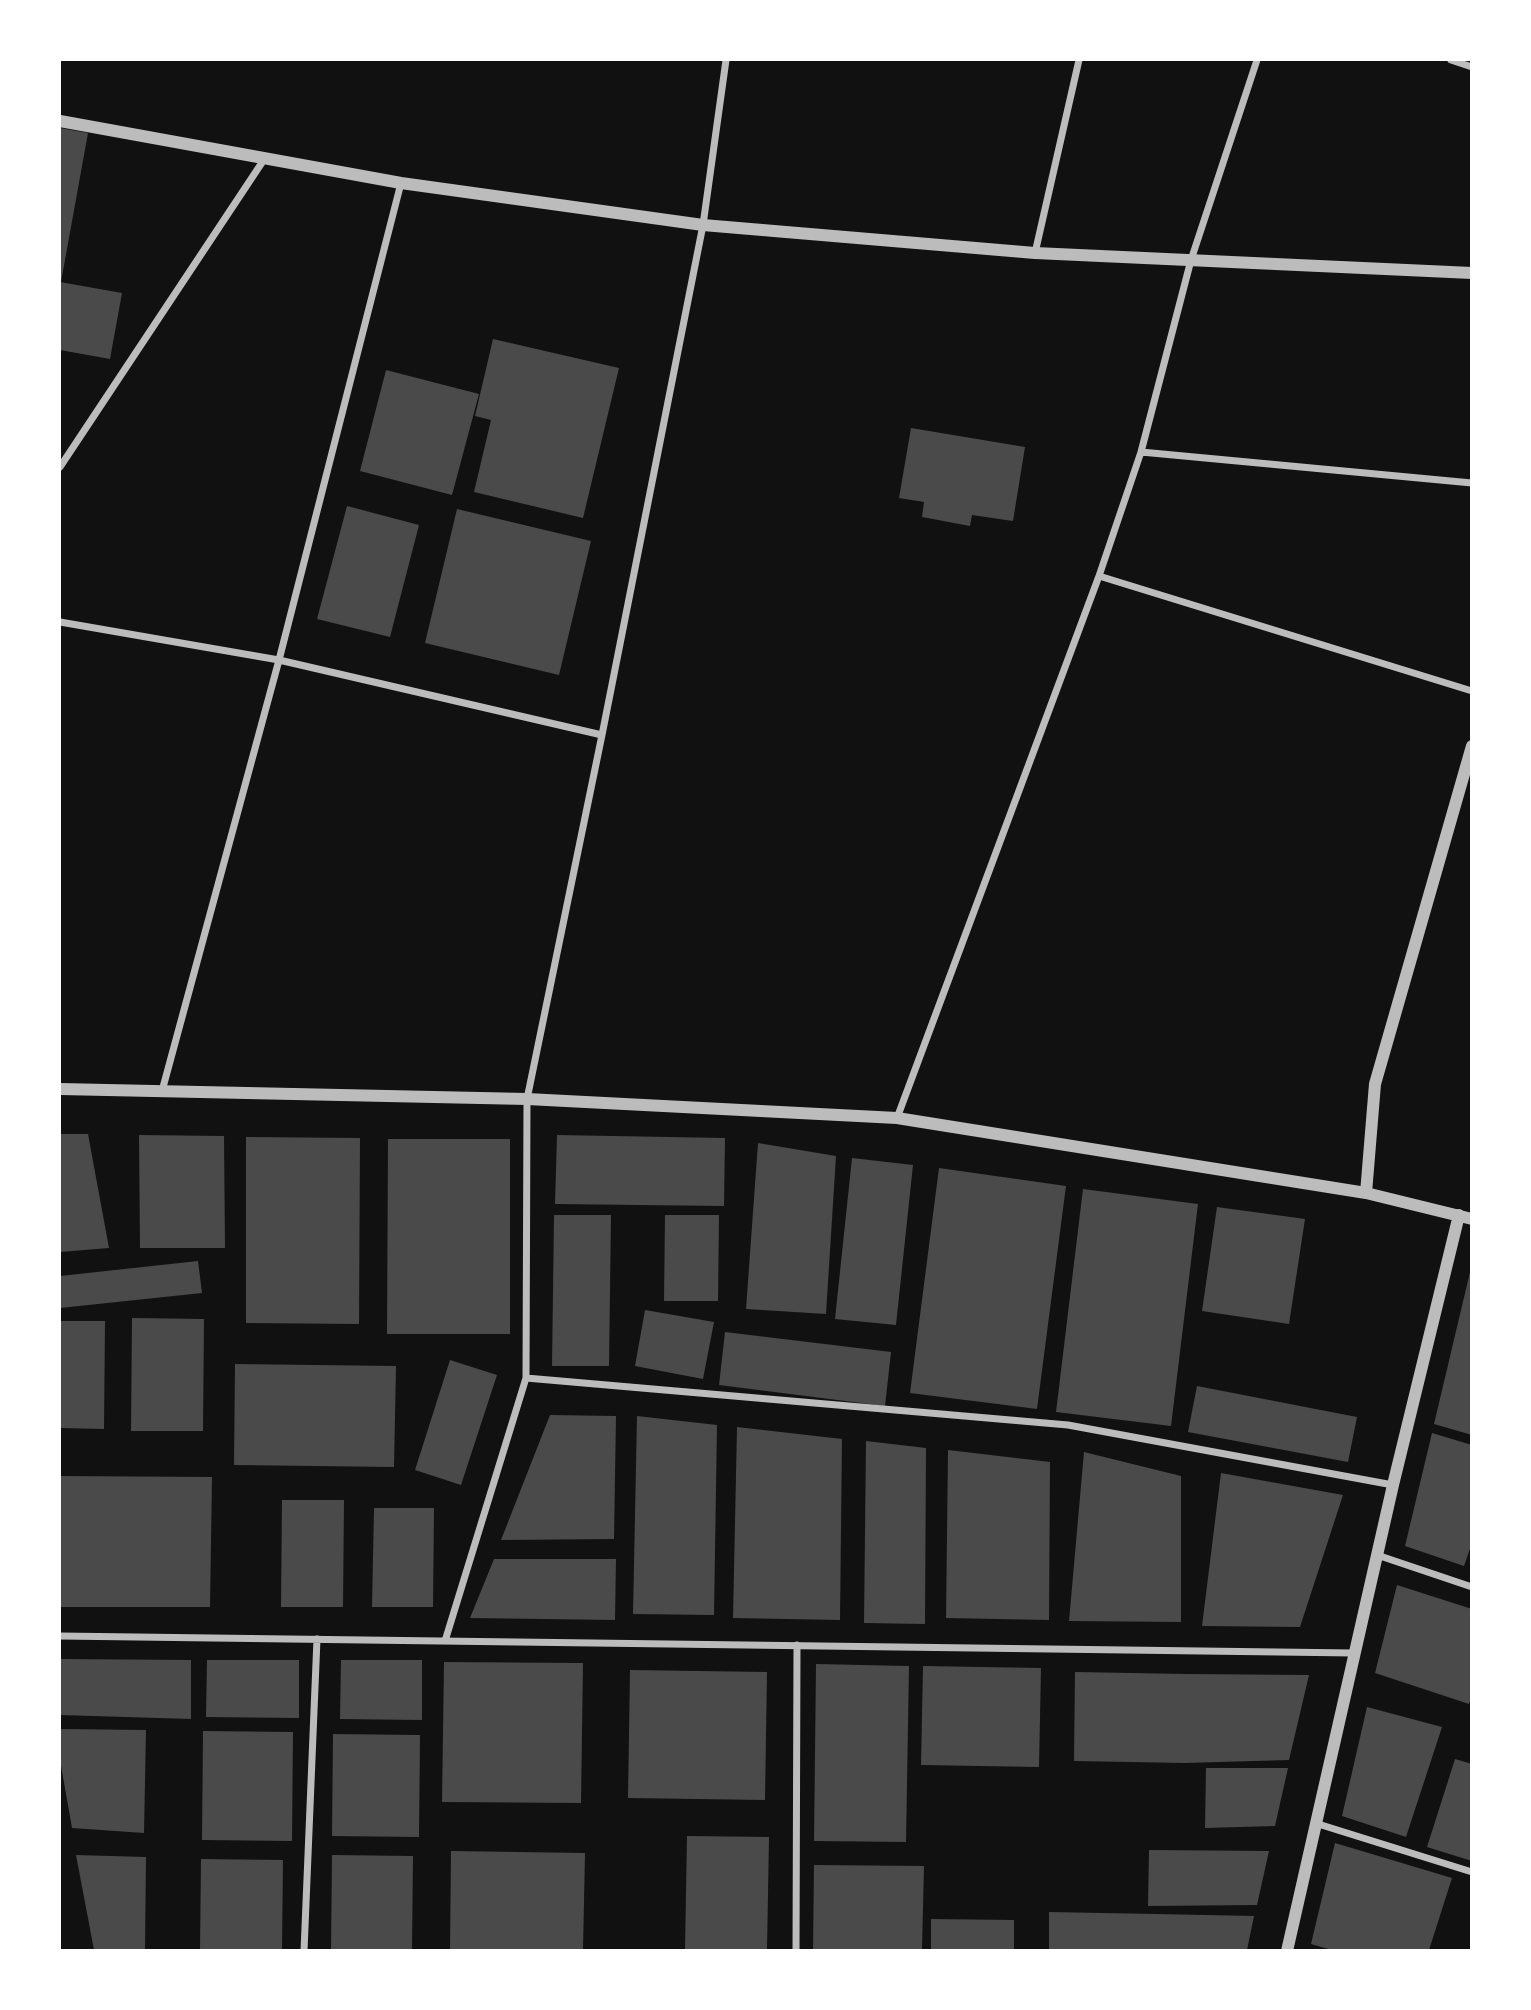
<!DOCTYPE html>
<html>
<head>
<meta charset="utf-8">
<style>
	body { margin:0 }
	#map { position:relative; width:1531px; height:2010px; overflow:hidden; background:#111; font-family:Manrope,sans-serif }
	canvas { display:block }
	.frame { position:absolute; inset:0; border:61px solid #fff; pointer-events:none }
</style>
</head>
<body>
<div id="map">
<canvas width="1531" height="2010"></canvas>
<div class="frame"></div>
</div>
<script>
const g = document.querySelector('canvas').getContext('2d');
g.lineJoin = 'round';
function fillPath(path, color) {
  g.fillStyle = color;
  g.fill(path, 'evenodd');
}
function stroke(path, color, width, dash) {
  g.strokeStyle = color;
  g.lineWidth = width;
  g.lineCap = dash ? 'butt' : 'round';
  g.setLineDash(dash || []);
  g.stroke(path);
}
const building = new Path2D(`
	M60,128l28,5 -27,149h-1z
	M60,282l62,11 -12,66 -50,-9z
	M493,339l126,29 -36,150 -109,-26 17,-72 -16,-4z
	M386,370l93,24 -27,101 -92,-24z
	M911,428l114,19 -12,74 -41,-6 -2,11 -48,-9 2,-15 -25,-4z
	M347,506l72,19 -29,112 -73,-18z
	M457,509l134,32 -32,134 -134,-32z
	M60,1134h28l21,114 -49,4z
	M139,1135l85,1 1,112h-85z
	M557,1135l168,3 -1,68 -169,-2z
	M246,1137l114,1 -1,186 -113,-1z
	M388,1139h122v195h-123z
	M758,1143l78,13 -10,158 -80,-5z
	M852,1158l61,7 -17,160 -61,-6z
	M939,1168l127,18 -29,223 -127,-16z
	M1083,1189l115,15 -27,222 -115,-14z
	M1217,1207l88,12 -16,105 -87,-13z
	M554,1215h57l-2,151h-57z
	M665,1215h54l-1,86h-54z
	M198,1261l4,32 -142,15v-32z
	M1470,1272h2v163l-38,-11z
	M645,1310l69,12 -11,57 -68,-13z
	M132,1318l72,1 -1,112h-72z
	M60,1321h45l-1,108 -44,-1z
	M725,1332l166,20 -6,54 -166,-21z
	M450,1360l47,15 -36,110 -46,-15z
	M235,1364l161,2 -2,101 -160,-2z
	M1197,1386l160,31 -9,45 -160,-30z
	M550,1415l66,1 -2,123 -113,1z
	M637,1416l80,9 -3,190 -81,-1z
	M737,1427l105,12 -2,181 -107,-2z
	M1432,1433l40,12v98l-8,23 -59,-20z
	M866,1441l60,7 -1,176 -61,-1z
	M948,1450l102,12 -1,158 -103,-2z
	M1084,1452l97,24v146l-112,-1z
	M1221,1473l122,22 -43,132 -98,-1z
	M60,1476l152,1 -2,130h-150z
	M282,1500h62l-1,107h-62z
	M374,1508h60l-1,99h-61z
	M494,1559h122l-1,61 -145,-2z
	M1397,1585l75,24v86l-3,9 -94,-31z
	M60,1659l131,1v59l-131,-4z
	M207,1660h92v58l-93,-1z
	M341,1660h81v60l-82,-1z
	M444,1662l139,1 -2,140 -139,-1z
	M816,1664l93,2 -3,176 -92,-1z
	M923,1666l118,2 -2,99 -118,-2z
	M630,1670l137,2 -2,128 -137,-2z
	M1075,1672l111,2 123,1 -20,85 -104,3 -111,-2z
	M1367,1707l75,20 -36,110 -64,-21z
	M60,1729l86,1 -2,103 -72,-5 -12,-68z
	M203,1731l90,1 -1,109 -90,-1z
	M333,1734l87,1 -1,102 -87,-1z
	M1455,1759l17,5v97l-45,-14z
	M1206,1768h82l-13,58 -70,2z
	M687,1836l82,1 -2,113h-82z
	M1335,1843l117,35 -23,72h-97l-21,-6z
	M1149,1850l120,1 -12,54 -109,1z
	M451,1851l134,2 -2,97h-133z
	M76,1855l70,2 -1,93h-51z
	M332,1855l81,1 -1,94h-81z
	M201,1859l82,1 -1,90h-82z
	M814,1865l110,1 -2,84h-109z
	M1049,1912l107,2 98,2 -7,34h-198z
	M931,1919l83,1v30h-83z`);
const minor = new Path2D(`
	M1257,60l-66,200 -50,192 331,31
	M1451,60l21,7
	M1035,253l44,-193
	M1141,452l-42,124 373,115
	M60,467l205,-309
	M60,622l219,38 323,75
	M162,1091l117,-431 122,-477
	M897,1118l202,-542
	M526,1378l542,47 325,60
	M1377,1555l95,32
	M60,1636l1294,17
	M445,1641l81,-263 1,-279 75,-364 101,-510 23,-165
	M1315,1823l157,49
	M304,1951l13,-312
	M796,1951l1,-306`);
const tertiary = new Path2D(`
	M60,121l341,62 302,42 332,28 437,20
	M60,1089l467,10 370,19 469,75 106,26
	M1366,1193l9,-109 97,-338
	M1287,1951l106,-466 66,-270`);
fillPath(building, '#4a4a4a');
stroke(minor, '#bcbcbc', 7);
stroke(tertiary, '#bcbcbc', 12);
</script>
</body>
</html>
